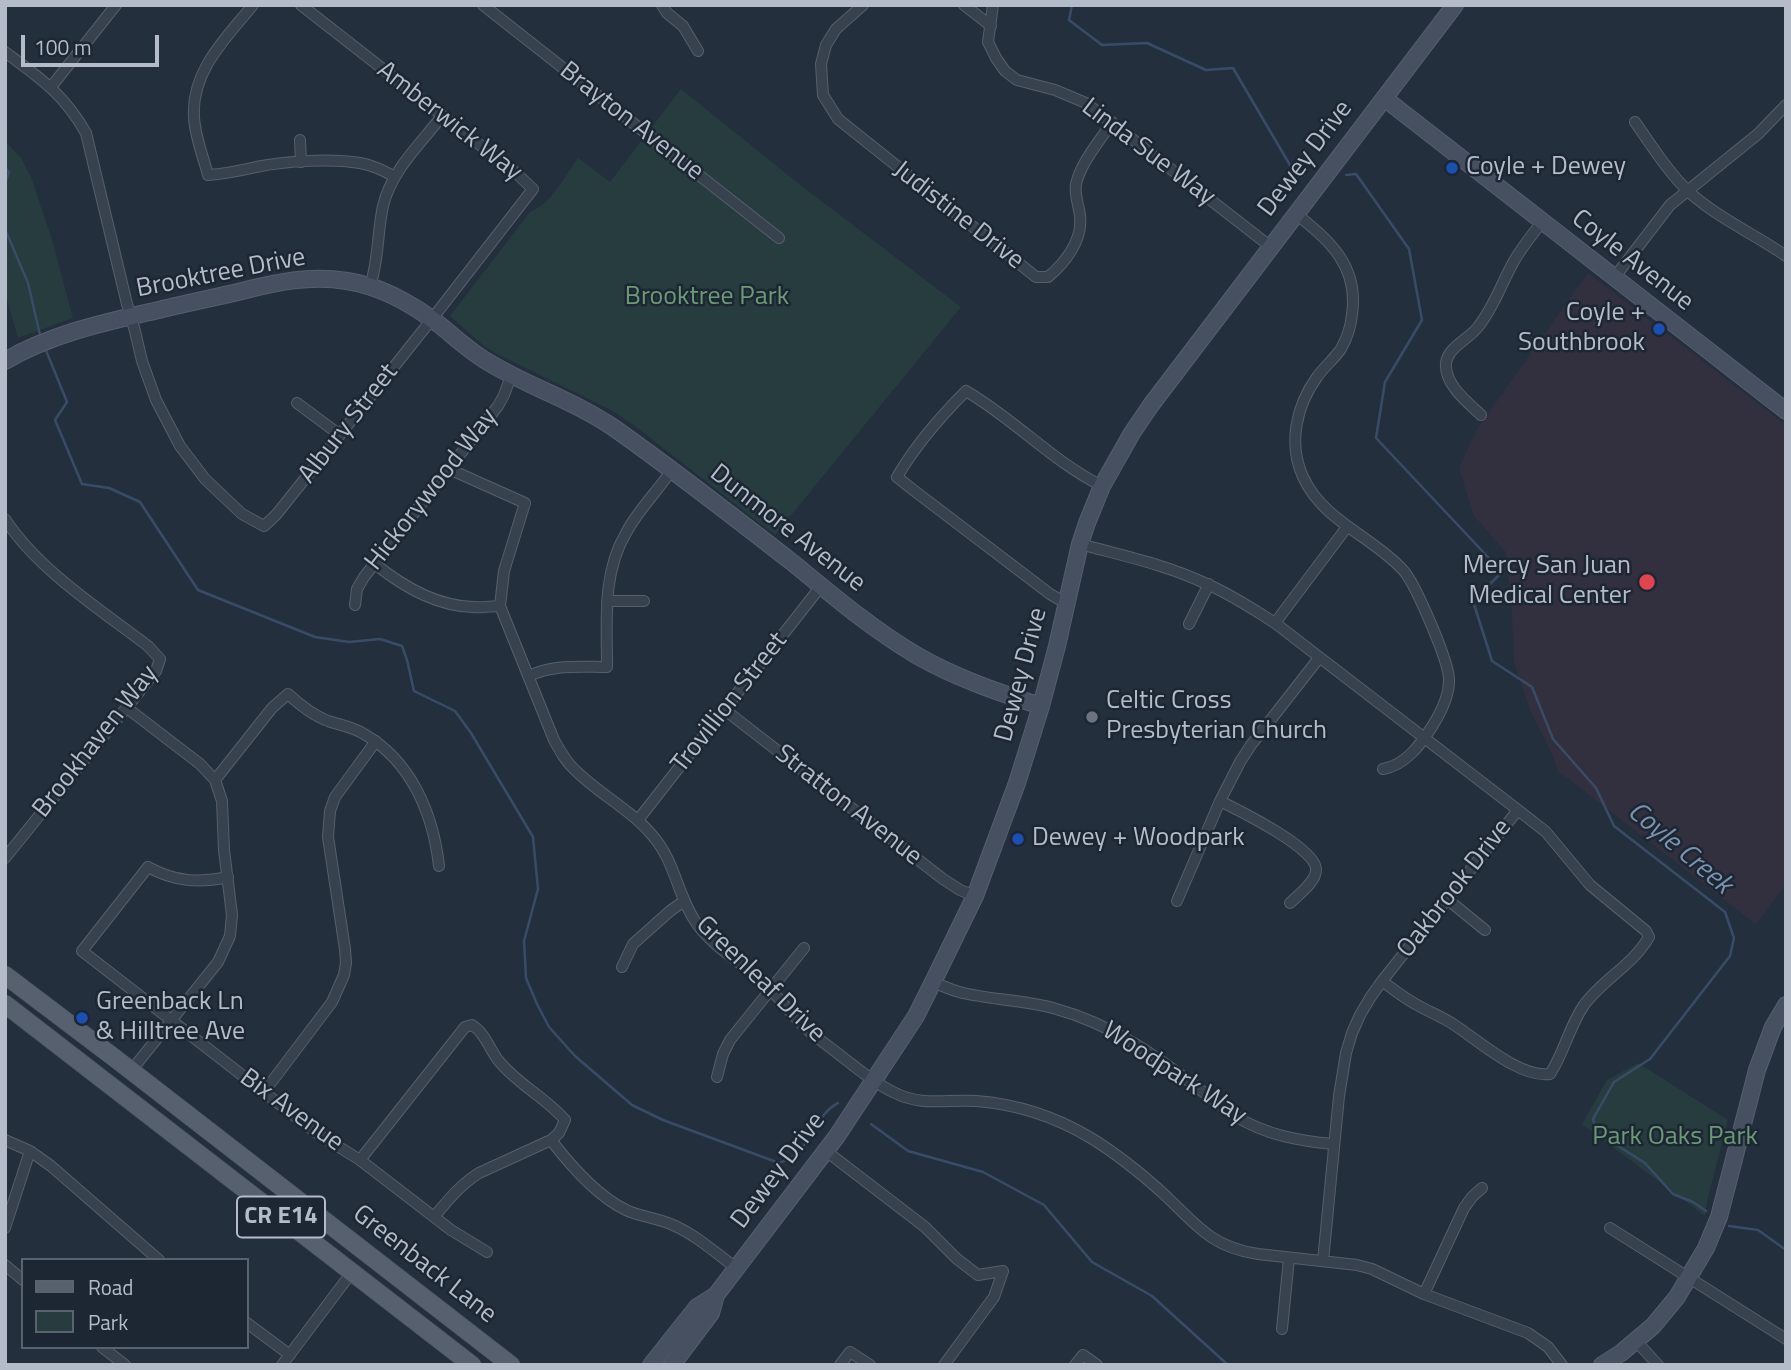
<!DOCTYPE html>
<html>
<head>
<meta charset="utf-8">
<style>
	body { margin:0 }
	#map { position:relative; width:1791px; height:1370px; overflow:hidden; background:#242f3e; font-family:"Titillium Web",sans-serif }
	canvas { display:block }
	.frame { position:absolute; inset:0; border:7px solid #b4bcc9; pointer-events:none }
	.legend { position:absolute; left:21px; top:1258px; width:228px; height:91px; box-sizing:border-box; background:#1d2633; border:2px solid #59626f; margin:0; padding:9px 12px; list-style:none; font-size:21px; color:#b4bcc9 }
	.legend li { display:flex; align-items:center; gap:14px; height:35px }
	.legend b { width:35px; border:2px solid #59626f }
	.scale { position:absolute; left:21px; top:35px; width:138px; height:32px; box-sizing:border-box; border:4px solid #b4bcc9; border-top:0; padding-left:9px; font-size:21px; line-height:24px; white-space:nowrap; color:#b4bcc9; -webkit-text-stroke:5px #1d2633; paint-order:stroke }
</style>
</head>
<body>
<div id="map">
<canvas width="1791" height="1370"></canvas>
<div class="frame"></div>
<ul class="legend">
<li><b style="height:9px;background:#56606e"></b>Road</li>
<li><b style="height:19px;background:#263c3f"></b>Park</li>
</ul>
<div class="scale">100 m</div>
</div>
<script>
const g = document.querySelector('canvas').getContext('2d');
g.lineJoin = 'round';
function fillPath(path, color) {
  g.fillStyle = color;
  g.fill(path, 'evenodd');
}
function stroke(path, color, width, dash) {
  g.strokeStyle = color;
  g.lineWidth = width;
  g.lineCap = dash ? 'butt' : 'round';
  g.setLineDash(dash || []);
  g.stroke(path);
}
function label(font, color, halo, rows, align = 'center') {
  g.font = font + ' "Titillium Web",sans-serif';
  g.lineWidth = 5;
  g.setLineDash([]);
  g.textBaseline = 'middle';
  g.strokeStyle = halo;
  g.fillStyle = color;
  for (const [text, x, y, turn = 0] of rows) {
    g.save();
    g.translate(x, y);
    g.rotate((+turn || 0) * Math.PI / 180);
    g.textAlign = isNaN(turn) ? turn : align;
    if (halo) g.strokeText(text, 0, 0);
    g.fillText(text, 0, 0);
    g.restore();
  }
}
const medical = new Path2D(`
	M1588,273l198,152v460l-30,39 -199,-154 -4,-14 -22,-44 -17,-51 -2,-48 -6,-61 -32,-36 -15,-48 18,-39z`);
const green = new Path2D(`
	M681,89l118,95 162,123 -186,228 -140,-109 -24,-16 -112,-55 -15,-9 -34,-30 80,-104c22,-9 35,-36 48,-54l32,24z
	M5,141l16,17 10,19 21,63 21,78 -55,20 -13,-45z
	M1638,1063l90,57 -21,81 -2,15 -123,-92 25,-44z`);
const stream = new Path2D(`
	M1072,5l-3,15 33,25 45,-2 59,27 27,-2 64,109 7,-2
	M5,168l4,4 -4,12
	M1346,175l10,-1 53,75 13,71 -37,62 -9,56 126,134 -29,29 19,60 40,26 21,52 43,49 18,38 111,86 9,26 -4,18 -80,103 -36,23 -21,37 3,13 49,31 28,31 20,8 13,9
	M5,229l23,54 12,52
	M45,348l22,54 -12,18 27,64 27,4 31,14 58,88 117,47 34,5 31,-3 22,7 5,14 7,31 41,20 16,22 62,104 5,52 -14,52 2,37 11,26 12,23 26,29 57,49 31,15 116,43c5,-2 11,-4 16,-8 16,-13 24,-43 43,-52
	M871,1124l37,27 75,21 61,33 48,57 60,34 76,69
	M1729,1226l29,4 28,20
	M1357,1365h6`);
const street = new Path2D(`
	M253,5c-27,33 -62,66 -59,112 1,20 9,39 14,58 17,-1 31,-4 48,-8 30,-6 74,-9 104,-4 13,2 24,8 35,14
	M483,5l296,233
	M662,5l5,8 16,13 15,25
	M863,5l-27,24 -10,16 -5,19 2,31 15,24 198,158h12c17,-14 35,-37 32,-61 -1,-10 -6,-22 -4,-32 5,-22 24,-43 36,-62
	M964,5l27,21
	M993,5l-5,37 8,16 9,13 12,9 38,10 31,13 185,144
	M5,52c35,26 59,42 81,81l41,171 8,27 7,30 14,39 24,46 25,33 37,35 22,12 12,-11 156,-196 101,-130 -17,-16 -215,-168
	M51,87l65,-82
	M1635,122c17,24 33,50 54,70 29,26 65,42 97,64
	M300,140l1,22
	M1296,214c34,26 63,53 56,100 -1,13 -5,24 -11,35 -7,10 -17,18 -24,28 -21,29 -29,67 -14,100 20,44 69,59 100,93 12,13 47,93 46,111 0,16 -8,31 -16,44 -12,19 -27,40 -50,44
	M1614,278l56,-73 88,-71 28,-29
	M370,286c9,-26 7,-53 13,-80 8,-35 38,-63 59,-90
	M297,403l43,32
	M1481,415c-14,-13 -37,-31 -35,-52 2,-16 23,-24 32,-36 16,-20 23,-43 36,-66 8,-14 18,-26 28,-39
	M449,469l76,34 -21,68 -4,35 54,134c6,11 12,22 21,30 24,24 55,39 77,65 24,27 25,61 45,89 17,24 46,39 67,59 16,15 28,33 44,47 10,9 22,17 33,26 16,12 33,27 52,36 29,15 52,7 83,9 40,3 80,16 115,37 26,16 52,37 75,58 31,30 46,51 92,58l99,11 15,4 52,25 104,39 20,14 14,18
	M5,519c33,51 96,91 143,127l12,13 -4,12 -151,187
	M1080,544c44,12 88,21 129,41 23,10 44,24 66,38l243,187 -136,171 -12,17 -10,17 -8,18 -6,20 -7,43 -16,165
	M374,563c28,23 62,43 99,44 9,1 18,-1 27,-1
	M607,601h37
	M1067,604l-17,-10 -138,-105 -15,-12c18,-31 44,-61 69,-86 48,28 86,70 136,95
	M355,605l2,-16 7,-12 134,-171 6,-11 7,-19
	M1275,623l72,-96
	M1189,624l20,-40
	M529,676c25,-12 51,-9 78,-9 0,-45 -5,-94 19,-134 12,-23 31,-41 45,-62
	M127,708l73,56 15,16 7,21 2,49 8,65 -2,21 -12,26 -87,109
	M725,710l218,169 17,11 15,6
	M215,780l57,-72 16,-14c12,11 24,21 40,27 12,4 25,6 36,13 47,27 69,79 75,132
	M1220,801c18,9 98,48 96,69 0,12 -18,25 -26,33
	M638,820l183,-234
	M228,877c-29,6 -53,5 -80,-10l-66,84 236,183 42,26 91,70 36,22
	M1447,899l38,31
	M1177,901l43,-100 20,-39 11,-17 68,-87
	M622,967l11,-23 37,-33 14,-10
	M1382,981c12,9 23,18 37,25 11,6 23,11 34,18 25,16 66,54 97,50 14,-21 19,-47 34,-69 19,-26 48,-39 65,-68l-3,-6 -56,-46 -44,-53 -28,-22
	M933,982c10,4 20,9 30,11 30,7 61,7 90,15 74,20 123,64 182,108 31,19 64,25 99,28
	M717,1077l6,-23 7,-14 74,-92
	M264,1092l68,-90 12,-27 2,-12 -1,-14 -17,-112 2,-26 5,-14 41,-56
	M5,1140l25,11 21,15 108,94
	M551,1140c19,25 46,56 75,70 15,7 32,8 47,15 23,10 43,28 63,43
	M826,1151l99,76 32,32 21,16 25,-4 -9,26 -50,68
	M360,1160l105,-133 7,-2c13,8 17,23 26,35 19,24 47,37 67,60l-6,13 -8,7 -72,33c-19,12 -31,27 -45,44
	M5,1228l25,-77
	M1610,1228l176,111
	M5,1265l18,15
	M1424,1294l40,-86 8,-11 10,-9
	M247,1323l43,32
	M1282,1329l7,-71
	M1636,1341l22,24
	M102,1347l23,18
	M282,1365l70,-93
	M840,1365l10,-13 20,13
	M1075,1365l8,-10 14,10`);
const secondary = new Path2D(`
	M1384,98l402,313
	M5,361c49,-29 107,-40 162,-53 25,-6 50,-11 75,-17 35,-9 68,-16 105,-10 34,5 67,24 94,45 16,13 30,26 47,36 41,25 87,39 126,66 61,43 120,89 179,135 39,32 79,66 123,92 40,23 81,37 125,51
	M651,1365l46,-58 19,-12 121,-159 79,-120 17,-34 42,-86 42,-113 24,-77 16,-60 23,-102 7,-21 15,-37 30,-53 19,-28 304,-400
	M672,1365l39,-52 5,-18
	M1602,1365l19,-12 32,-27 24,-29 29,-49 13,-31 38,-147 16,-43 13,-22`);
const primary = new Path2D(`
	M5,975l111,84 395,306
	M5,1004l467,361`);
const markers = [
	[1452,168,7,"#1a4fb4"],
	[1659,329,7,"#1a4fb4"],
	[1647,582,9,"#e0444e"],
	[1092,717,7,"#6b7280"],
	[1018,839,7,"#1a4fb4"],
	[82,1018,7,"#1a4fb4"]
];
const shields = [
	[281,1217,88]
];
const shieldNames = [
	["CR E14",281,1217]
];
const streetNames = [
	["Amberwick Way",449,122,38],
	["Brayton Avenue",631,122,38],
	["Linda Sue Way",1148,153,37],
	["Dewey Drive",1306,159,-53],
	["Judistine Drive",958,216,38],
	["Coyle Avenue",1632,261,38],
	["Brooktree Drive",221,274,-11],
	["Albury Street",349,424,-52],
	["Hickorywood Way",432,490,-52],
	["Dunmore Avenue",787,529,38],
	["Dewey Drive",1022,675,-75],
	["Trovillion Street",730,703,-52],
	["Brookhaven Way",96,742,-52],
	["Stratton Avenue",848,806,38],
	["Oakbrook Drive",1455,889,-52],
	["Greenleaf Drive",760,980,44],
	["Woodpark Way",1174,1074,33],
	["Bix Avenue",291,1111,36],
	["Dewey Drive",779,1171,-53],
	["Greenback Lane",424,1265,38]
];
const poiNames = [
	["Coyle + Dewey",1466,168],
	["Coyle +",1645,314,"right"],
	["Southbrook",1645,344,"right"],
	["Mercy San Juan",1631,567,"right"],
	["Medical Center",1631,597,"right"],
	["Celtic Cross",1106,702],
	["Presbyterian Church",1106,732],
	["Dewey + Woodpark",1032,839],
	["Greenback Ln",96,1003],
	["& Hilltree Ave",96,1033]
];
const parkNames = [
	["Brooktree Park",707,298],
	["Park Oaks Park",1675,1138]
];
const waterNames = [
	["Coyle Creek",1679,849,40]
];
fillPath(medical, '#32303f');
fillPath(green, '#263c3f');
stroke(stream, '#394c67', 2.5);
stroke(street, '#565f6c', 12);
stroke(secondary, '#565f6c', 18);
stroke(primary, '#414a57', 19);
stroke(street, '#38414e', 10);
stroke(secondary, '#465061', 16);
stroke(primary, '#56606e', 18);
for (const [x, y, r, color] of markers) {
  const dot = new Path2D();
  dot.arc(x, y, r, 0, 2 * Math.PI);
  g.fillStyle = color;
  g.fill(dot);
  stroke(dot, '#1d2633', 2.5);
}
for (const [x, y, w] of shields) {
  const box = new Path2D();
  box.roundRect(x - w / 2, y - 20.5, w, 41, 5);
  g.fillStyle = '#1d2633';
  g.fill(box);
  stroke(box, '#b4bcc9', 2);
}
label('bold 24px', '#b4bcc9', null, shieldNames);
label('26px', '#b4bcc9', '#1d2633', streetNames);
label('26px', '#b4bcc9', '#1d2633', poiNames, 'left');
label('26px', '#6b9a76', '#1d2633', parkNames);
label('italic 28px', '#7c92b1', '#1d2633', waterNames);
</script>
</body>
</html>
